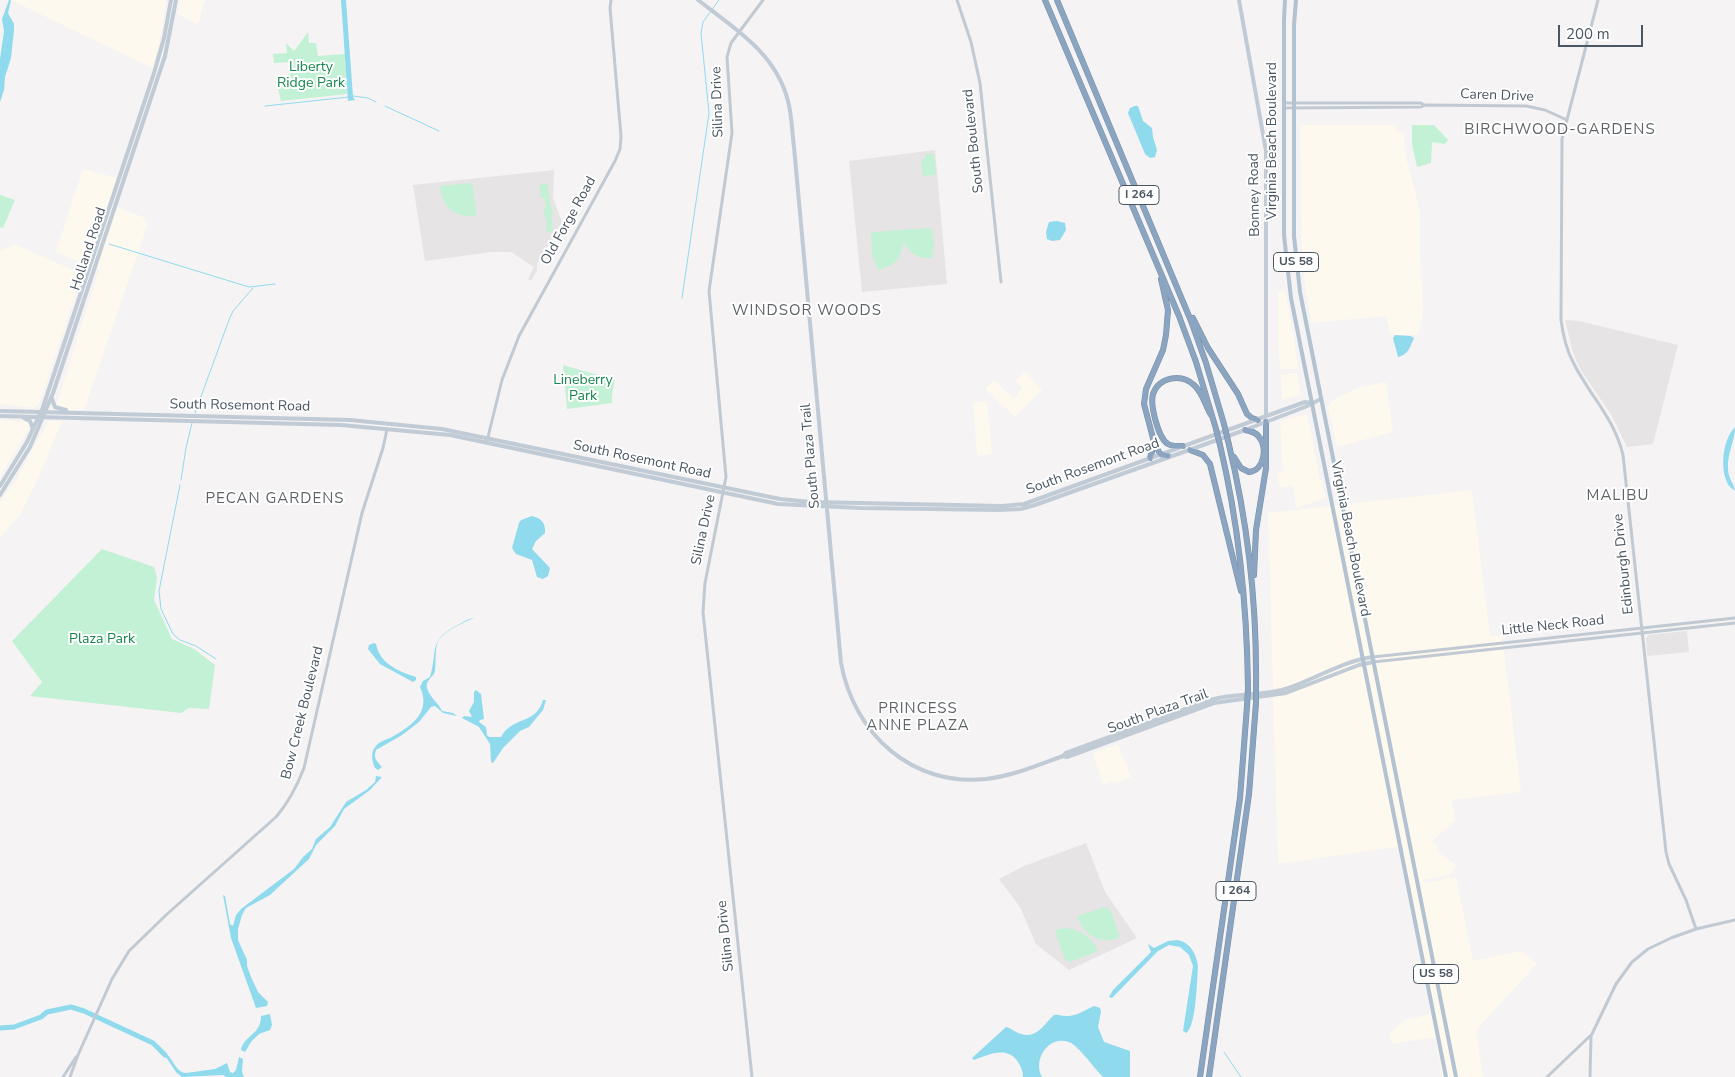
<!DOCTYPE html>
<html>
<head>
<meta charset="utf-8">
<style>
	body { margin:0 }
	#map { position:relative; width:1735px; height:1077px; overflow:hidden; background:#f5f3f3; font-family:"Nunito Sans",sans-serif }
	canvas { display:block }
	.scale { position:absolute; left:1558px; top:25px; width:85px; height:22px; box-sizing:border-box; border:2px solid #4a5661; border-top:0; padding-left:6px; font-size:15px; line-height:18px; white-space:nowrap; color:#4a5661; -webkit-text-stroke:4px #fff; paint-order:stroke }
</style>
</head>
<body>
<div id="map">
<canvas width="1735" height="1077"></canvas>
<div class="scale">200 m</div>
</div>
<script>
const g = document.querySelector('canvas').getContext('2d');
g.lineJoin = 'round';
function fillPath(path, color) {
  g.fillStyle = color;
  g.fill(path, 'evenodd');
}
function stroke(path, color, width, dash) {
  g.strokeStyle = color;
  g.lineWidth = width;
  g.lineCap = dash ? 'butt' : 'round';
  g.setLineDash(dash || []);
  g.stroke(path);
}
function label(font, color, halo, rows, align = 'center') {
  g.font = font + ' "Nunito Sans",sans-serif';
  g.lineWidth = 4;
  g.setLineDash([]);
  g.textBaseline = 'middle';
  g.strokeStyle = halo;
  g.fillStyle = color;
  for (const [text, x, y, turn = 0] of rows) {
    g.save();
    g.translate(x, y);
    g.rotate((+turn || 0) * Math.PI / 180);
    g.textAlign = isNaN(turn) ? turn : align;
    if (halo) g.strokeText(text, 0, 0);
    g.fillText(text, 0, 0);
    g.restore();
  }
}
const commercial = new Path2D(`
	M11,0h156l-8,46 -7,22z
	M180,0h25l-7,24 -20,-9z
	M1300,125h96v7h8l2,25 14,54v36l3,67 -5,21h-27l-5,-19 -75,7 -9,-61z
	M83,169l34,9 -8,26 34,13 5,7 -64,186h-18l-10,-4 43,-136 -43,-18z
	M14,244l66,29 2,3 -43,128 -6,4 -33,-4v-153z
	M1285,291l9,46 4,32h-18l-2,-26v-51z
	M1025,371l17,19 -27,27 -30,-28 9,-9 20,19 8,-11 -6,-7z
	M1297,373l4,22 -19,5 -1,-25z
	M1386,382l7,50 -56,15 -9,-40 5,-7 27,-13z
	M987,401l5,53 -15,2 -4,-53z
	M1307,414l13,66h2l4,18 -30,10 -3,-22 -13,2 -3,-15 6,-1 -3,-51z
	M0,420l26,2 3,1 1,4 -30,50z
	M48,421h14l-24,58 -19,38 -6,5 -13,16v-37l15,-19z
	M1472,490l18,146 12,-1 19,157 -69,8 3,21 -23,20 5,4 1,7 19,13 -8,10 -26,5 1,3 32,-6 17,84 48,-10 16,13 -61,66 7,47h-41l-7,-40 -43,7 -3,-10 15,-14 27,-6 -29,-168 -124,18 -10,-351z
	M1118,744l13,33 -14,6 -3,-2 -11,4 -10,-32z`);
const education = new Path2D(`
	M935,150l12,134 -85,8 -13,-131z
	M554,170l-1,28 9,24 -25,42v6l-6,11 -3,-2 6,-12 -23,-15h-19l-67,9 -12,-76z
	M1565,320l14,1 99,24 -25,99 -26,3 -15,-31 -30,-44 -6,-12 -4,-11z
	M1687,631l2,21 -42,4 -1,-17 2,-4z
	M1086,843l19,49 32,46 -68,32 -33,-26 -16,-37 -21,-28 25,-13z`);
const green = new Path2D(`
	M308,32l1,11h7l2,13 27,-2 2,40 -66,7 -3,-13 12,-2 -1,-24 -15,1 -1,-9 14,-1 -1,-10 8,8z
	M1412,125h22l14,15 -3,4 -13,-2 -1,21 -14,4 -5,-23z
	M925,154h9l2,21 -13,1 -2,-17h5z
	M470,183l3,3 3,30c-22,1 -33,-7 -36,-30z
	M548,184l2,23h2l1,8 -2,1 2,15 -7,1 1,-8 -4,-16 3,-1 -1,-9h-4l-2,-13z
	M0,195l15,5 -12,28 -3,-1z
	M929,228l3,1 2,17 -2,12c-13,1 -24,-4 -28,-17 -4,19 -7,23 -26,29l-6,-16 -1,-19 2,-3z
	M563,365l52,15 -3,15v8l-45,6z
	M102,549l52,18 3,10 -3,23 18,39 22,10 21,16 -6,44 -20,-1 -8,5 -151,-17 12,-14 -30,-41z
	M1105,907l5,2 10,28c-19,9 -36,-2 -43,-21z
	M1065,928c16,2 26,8 33,23l-28,11 -5,-2 -10,-30z`);
const water = new Path2D(`
	M9,0h2l-3,13 6,11v6l-3,28 -6,19 -1,13 -4,12v-43l4,-28 -2,-12z
	M341,0h5l7,97 2,3 -7,1z
	M1135,106h3l5,15 9,7 1,9 4,13 -2,7 -5,1 -5,-4 -17,-41 2,-5z
	M1049,222l8,-1 8,2 1,7 -6,10 -8,1 -5,-2 -1,-7z
	M1395,335l16,1 3,2c-4,9 -6,17 -16,19l-5,-19z
	M1735,427c0,14 -8,27 -7,41 0,11 6,15 7,23 -3,-3 -7,-5 -8,-9 -7,-15 -4,-43 8,-55z
	M532,516c9,2 14,7 13,17l-9,8 -4,8 18,19 -2,8 -5,3 -6,-2 -5,-17 -16,-6 -4,-6 7,-25 2,-3z
	M474,618c-11,5 -32,13 -37,26 -2,9 -1,18 -2,27 -2,7 -10,9 -8,17 3,10 11,14 15,23l11,2 4,3 -14,-3 -8,-7 -4,1 -12,15 -17,13 -26,15c-3,9 1,11 6,17l-4,3 -3,-2c-3,-7 -5,-16 1,-22 3,-4 9,-6 14,-8 20,-11 42,-25 30,-51l3,-6 7,-4c8,-26 -2,-36 26,-51 6,-3 11,-7 18,-8z
	M374,643l2,1c4,20 22,27 40,33v3l-3,2 -33,-18 -12,-15 1,-4z
	M476,690l5,4 3,25 -4,1 -1,2 7,5 1,8 2,2h12c11,-21 35,-12 42,-37h3l-3,10 -14,17 -9,4 -17,17 -10,15 -2,-1 -1,-18 -11,-17 -17,-9 2,-2 8,1 -3,-6 5,-9v-10z
	M376,776l6,1 -12,13 -26,19 -9,17 -19,19 -7,14 -39,36 -24,13 -4,7 -4,14v11l9,20v6l4,11 7,15 10,10 -1,4 -11,2 -25,-70 -8,-43 2,1 5,28 3,2 3,-11 5,-6 53,-40 9,-12 9,-8 4,-10 14,-12 16,-25 20,-12 9,-8z
	M1178,940c13,3 19,15 20,27 -1,13 -2,61 -12,66l-3,-2 10,-65 -4,-11 -9,-8 -11,-2 -11,6 -44,45 -2,2 -3,-1 4,-7 38,-38 -3,-8 6,4 14,-7z
	M1094,1006l6,2 1,4 -3,15 6,15 26,9v26h-27c-8,-8 -24,-30 -32,-34 -21,-10 -39,16 -29,34h-19c0,-6 -2,-10 -5,-15 -11,-17 -30,-7 -44,-2l-2,-2 34,-31c5,1 9,5 15,7 16,5 23,-10 33,-19 4,-1 7,1 12,1 9,1 19,-6 28,-10z
	M270,1014l2,11 -2,5 -11,4 -8,8 -6,10 -4,-2c3,-15 20,-15 20,-34z
	M162,1051c11,4 12,21 24,22l29,-4 12,-6 3,9 3,1 3,-3 3,-13 4,2 -1,13 2,5h-18l-3,-2 -41,2 -6,-5z`);
const stream = new Path2D(`
	M353,96l15,2 8,4
	M265,106l84,-9
	M385,106l54,25
	M109,244l140,43 26,-3
	M682,298l27,-185 -8,-80 2,-11 16,-22
	M195,413l34,-93 4,-9 20,-23
	M181,480l5,-32 6,-25
	M180,485l-21,106 2,18 12,25 7,6 16,6 20,13
	M1224,1052l17,25`);
const river = new Path2D(`
	M0,1028l14,-1 27,-10 6,-5 24,-5 13,4 69,32 12,12`);
const tertiary = new Path2D(`
	M957,0l14,42 9,41 21,199
	M1598,0l-36,139 -1,181c2,15 5,29 12,42 16,33 41,55 50,93l43,397 3,12 17,36 10,29
	M1284,103h137l3,2
	M1284,108l137,-1 4,-2 101,1 19,4 22,10
	M487,441l15,-61 17,-44 96,-175 5,-12 1,-13 -11,-128 1,-8
	M1373,657l362,-39
	M1373,662l362,-39
	M63,1077l13,-20
	M70,1077l8,-22 34,-76 17,-28 37,-36 110,-98c13,-15 21,-31 28,-49l58,-255 21,-65 4,-19
	M752,1077l-49,-465 2,-29 21,-106 -17,-186 23,-158 -5,-76 4,-14 32,-43
	M1547,1077l43,-41
	M1590,1077l1,-41 25,-52 16,-22 16,-13 23,-11 25,-9 39,-9`);
const secondary = new Path2D(`
	M698,0c36,28 78,53 90,101 4,15 4,31 6,46l47,516c13,71 71,124 145,116 27,-3 52,-14 77,-23l4,1 147,-54 72,-10 73,-28 14,-3
	M1239,0l27,151v266
	M52,399l3,8 11,3
	M0,411l350,9 92,9 338,70 31,3 191,4 22,-2 281,-102 7,1
	M0,416l341,9 109,10 328,69 82,4 139,2 22,-1 14,-4 210,-75 60,-23 16,-8
	M24,418l6,3 3,8
	M0,486l27,-44 16,-35 111,-334 10,-35 7,-38
	M0,495l30,-48 23,-54 112,-337 11,-56
	M1063,756l3,-3 144,-53c24,-7 49,-4 72,-10 31,-9 59,-29 91,-33`);
const primary = new Path2D(`
	M1285,0l-1,20v215l7,63 155,779
	M1296,0l-2,25v211l6,56 156,785`);
const motorway = new Path2D(`
	M1045,0l134,316 17,46 20,67
	M1057,0l134,321 15,42 18,61
	M1161,279l7,31 -2,25 -3,15 -17,39 -2,15 10,38 6,12 8,2
	M1193,318l15,30 30,46 9,20 5,4 6,2
	M1220,445c19,80 27,161 28,243
	M1229,445c19,79 28,161 27,242
	M1183,446c-4,0 -10,1 -15,-2 -10,-6 -18,-39 -15,-50 6,-17 28,-21 41,-9 9,8 11,20 17,30
	M1190,450l13,5 7,9 31,127
	M1234,457l7,11 8,4c15,-1 19,-25 10,-35 -3,-5 -8,-6 -14,-7
	M1150,458l4,-13
	M1254,575l2,-45 10,-62v-46
	M1200,1077l40,-279 7,-92
	M1209,1077l40,-283 7,-91`);
const motorwayBridge = new Path2D(`
	M1224,424l5,21
	M1216,429l4,16
	M1256,703v-16
	M1247,706l1,-18`);
const shields = [
	[1139,195,40],
	[1296,262,45],
	[1236,891,40],
	[1436,974,45]
];
const shieldNames = [
	["I 264",1139,195],
	["US 58",1296,262],
	["I 264",1236,891],
	["US 58",1436,974]
];
const parkNames = [
	["Liberty",311,68],
	["Ridge Park",311,84],
	["Lineberry",583,381],
	["Park",583,397],
	["Plaza Park",102,640]
];
const streetNames = [
	["Caren Drive",1497,96,2],
	["Silina Drive",718,102,-92],
	["South Boulevard",974,141,-96],
	["Virginia Beach Boulevard",1273,141,-90],
	["Bonney Road",1255,195,-91],
	["Old Forge Road",569,221,-61],
	["Holland Road",89,249,-72],
	["South Rosemont Road",240,406,1],
	["South Plaza Trail",811,456,-95],
	["South Rosemont Road",642,460,12],
	["South Rosemont Road",1093,467,-20],
	["Silina Drive",704,530,-78],
	["Virginia Beach Boulevard",1350,539,79],
	["Edinburgh Drive",1624,564,-96],
	["Little Neck Road",1553,626,-6],
	["South Plaza Trail",1158,712,-20],
	["Bow Creek Boulevard",303,713,-76],
	["Silina Drive",726,936,-96]
];
const neighbourhoodNames = [
	["BIRCHWOOD-GARDENS",1560,130],
	["WINDSOR WOODS",807,311],
	["MALIBU",1618,496],
	["PECAN GARDENS",275,499],
	["PRINCESS",918,709],
	["ANNE PLAZA",918,726]
];
fillPath(commercial, '#fdf9ef');
fillPath(education, '#e6e4e5');
fillPath(green, '#c3f1d5');
fillPath(water, '#90daee');
stroke(stream, '#90daee', 1);
stroke(river, '#90daee', 5);
stroke(motorway, '#7690ad', 6);
stroke(tertiary, '#c1cad2', 3);
stroke(secondary, '#c1cbd6', 4);
stroke(primary, '#b3c2d1', 4);
stroke(motorway, '#8ba5c1', 5);
stroke(motorwayBridge, '#7690ad', 6, []);
stroke(motorwayBridge, '#8ba5c1', 5);
for (const [x, y, w] of shields) {
  const box = new Path2D();
  box.roundRect(x - w / 2, y - 9.5, w, 19, 4);
  g.fillStyle = '#fff';
  g.fill(box);
  stroke(box, '#4a5661', 1);
}
label('bold 12px', '#4a5661', null, shieldNames);
label('14px', '#17864f', '#fff', parkNames);
label('14px', '#4a5661', '#fff', streetNames);
g.letterSpacing = '1px';
label('15px', '#5f6368', '#fff', neighbourhoodNames);
g.letterSpacing = '0px';
</script>
</body>
</html>
